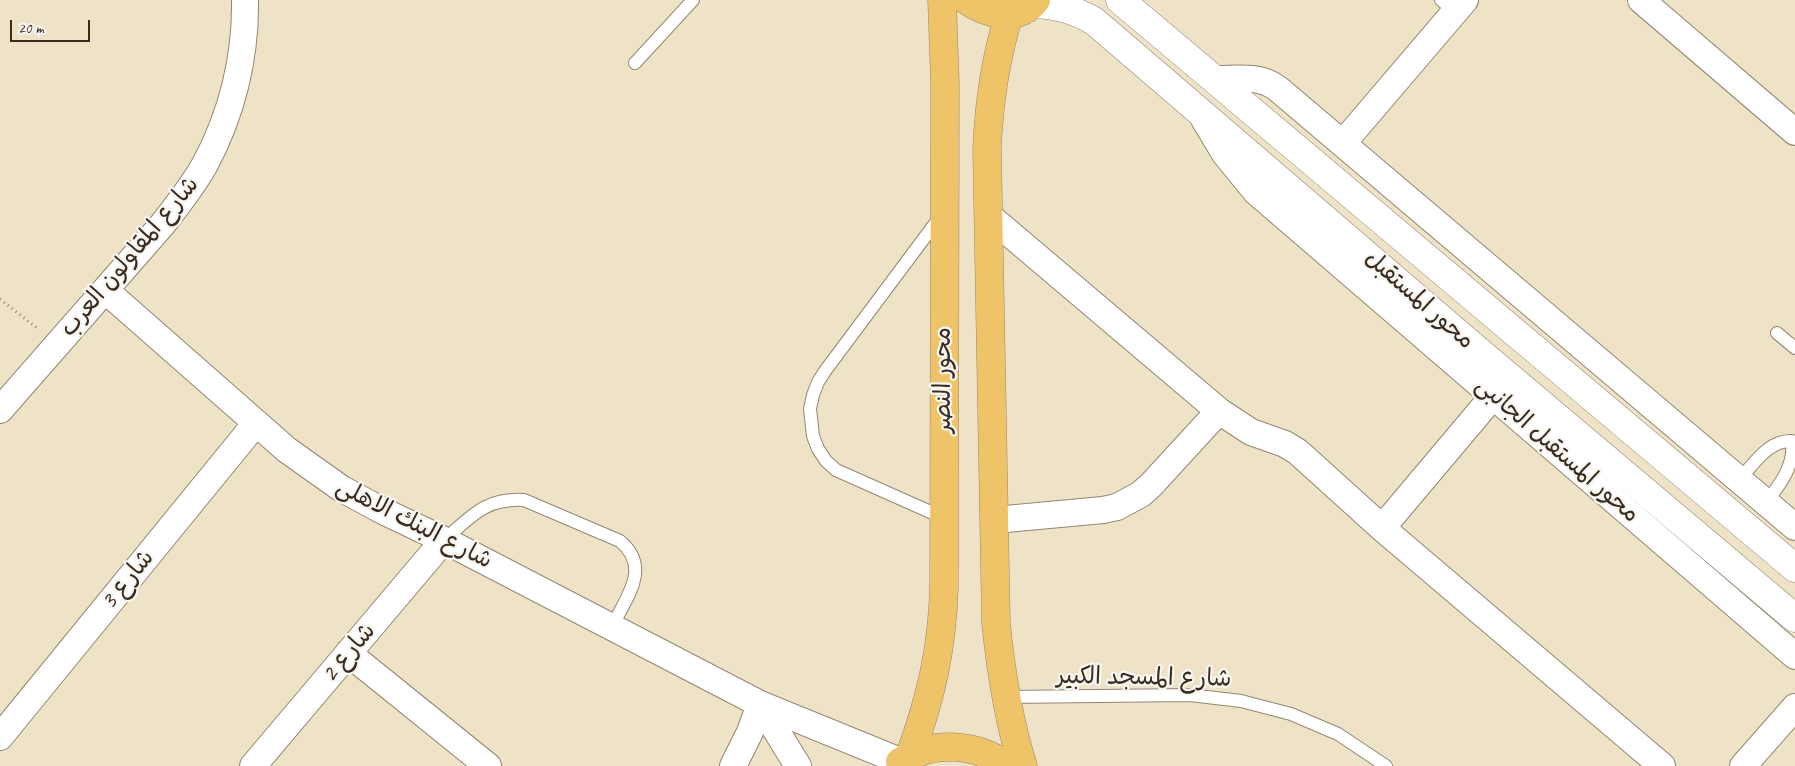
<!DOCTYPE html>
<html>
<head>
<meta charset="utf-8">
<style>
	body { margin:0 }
	#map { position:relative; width:1795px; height:766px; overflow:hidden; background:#eee3c6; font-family:Caveat,sans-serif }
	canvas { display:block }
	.scale { position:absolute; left:10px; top:20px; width:80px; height:22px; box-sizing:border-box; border:2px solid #3b2a1e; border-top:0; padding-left:6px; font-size:15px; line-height:18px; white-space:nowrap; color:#3b2a1e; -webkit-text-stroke:4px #f6f6f2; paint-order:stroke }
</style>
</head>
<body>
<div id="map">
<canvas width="1795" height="766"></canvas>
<div class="scale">20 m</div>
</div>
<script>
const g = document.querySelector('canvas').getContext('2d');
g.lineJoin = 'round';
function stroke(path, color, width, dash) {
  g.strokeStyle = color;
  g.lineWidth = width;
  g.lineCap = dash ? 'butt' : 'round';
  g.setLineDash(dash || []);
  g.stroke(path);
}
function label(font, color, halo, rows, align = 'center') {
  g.font = font + ' Caveat,"Playpen Sans Arabic",sans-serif';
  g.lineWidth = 4.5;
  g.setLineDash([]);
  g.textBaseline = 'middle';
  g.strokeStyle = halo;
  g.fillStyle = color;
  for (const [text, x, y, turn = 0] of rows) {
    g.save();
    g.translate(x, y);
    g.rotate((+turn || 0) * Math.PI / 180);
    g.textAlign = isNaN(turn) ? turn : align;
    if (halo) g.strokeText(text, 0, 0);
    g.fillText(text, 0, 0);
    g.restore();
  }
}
const path = new Path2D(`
	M0,299l37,29`);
const service = new Path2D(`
	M1441,0l14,12
	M635,63l58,-63
	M940,217l-115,154 -7,11 -5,13 -3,14 3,27 5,13 8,12 10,9 108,48
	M1777,333l18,15
	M1739,480c15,-16 29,-40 53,-39
	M1766,503c14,-19 29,-37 26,-62
	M444,540c28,-24 41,-42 80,-40l96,41c32,27 6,56 -8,86
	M1005,697l185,-2 51,6 50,13 47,20 48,32`);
const minor = new Path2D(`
	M1641,0l154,132
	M1217,79c21,0 42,-4 60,9l518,439
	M1204,119l21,35 31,38 539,464
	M1343,143l122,-143
	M989,216l230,195 32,21 34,12 13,8 84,76 280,238
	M105,290l182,160 55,39 41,22 61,29 316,164 140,57
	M0,410l162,-185c15,-19 30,-38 42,-59 28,-51 42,-109 41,-166
	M995,520l108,-10 14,-3 24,-13 10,-9 68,-74
	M1382,528l112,-133
	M348,653l140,113
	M760,704l38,62
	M0,737l256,-314
	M253,766l191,-226
	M733,766l17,-34 10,-28
	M1743,766l52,-59`);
const tertiary = new Path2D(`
	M1120,0l675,568
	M1033,4c24,1 39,5 61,17l381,327 320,270`);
const trunk = new Path2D(`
	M966,0c20,14 52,23 70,0
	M1009,15c-14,45 -20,86 -22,134l9,474c5,49 12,96 27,143
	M910,755c21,-57 32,-106 34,-167l1,-504 -3,-84
	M900,762c33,-22 76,-19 108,4`);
const streetNames = [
	["شارع المقاولون العرب",130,257,-50],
	["محور المستقبل",1419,300,41],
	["محور النصر",944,380,-90],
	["محور المستقبل الجانبى",1557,450,41],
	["شارع البنك الاهلى",414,524,27],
	["شارع 3",128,580,-51],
	["شارع 2",349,653,-50],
	["شارع المسجد الكبير",1144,678,1]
];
stroke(service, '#948672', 14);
stroke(minor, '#948672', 28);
stroke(tertiary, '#948672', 29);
stroke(trunk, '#948672', 29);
stroke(path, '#948672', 3, [1, 4]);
stroke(service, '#fff', 12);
stroke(minor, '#fff', 26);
stroke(tertiary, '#fff', 28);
stroke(trunk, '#efc469', 28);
label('24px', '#3b2a1e', '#f6f6f2', streetNames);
</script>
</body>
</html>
